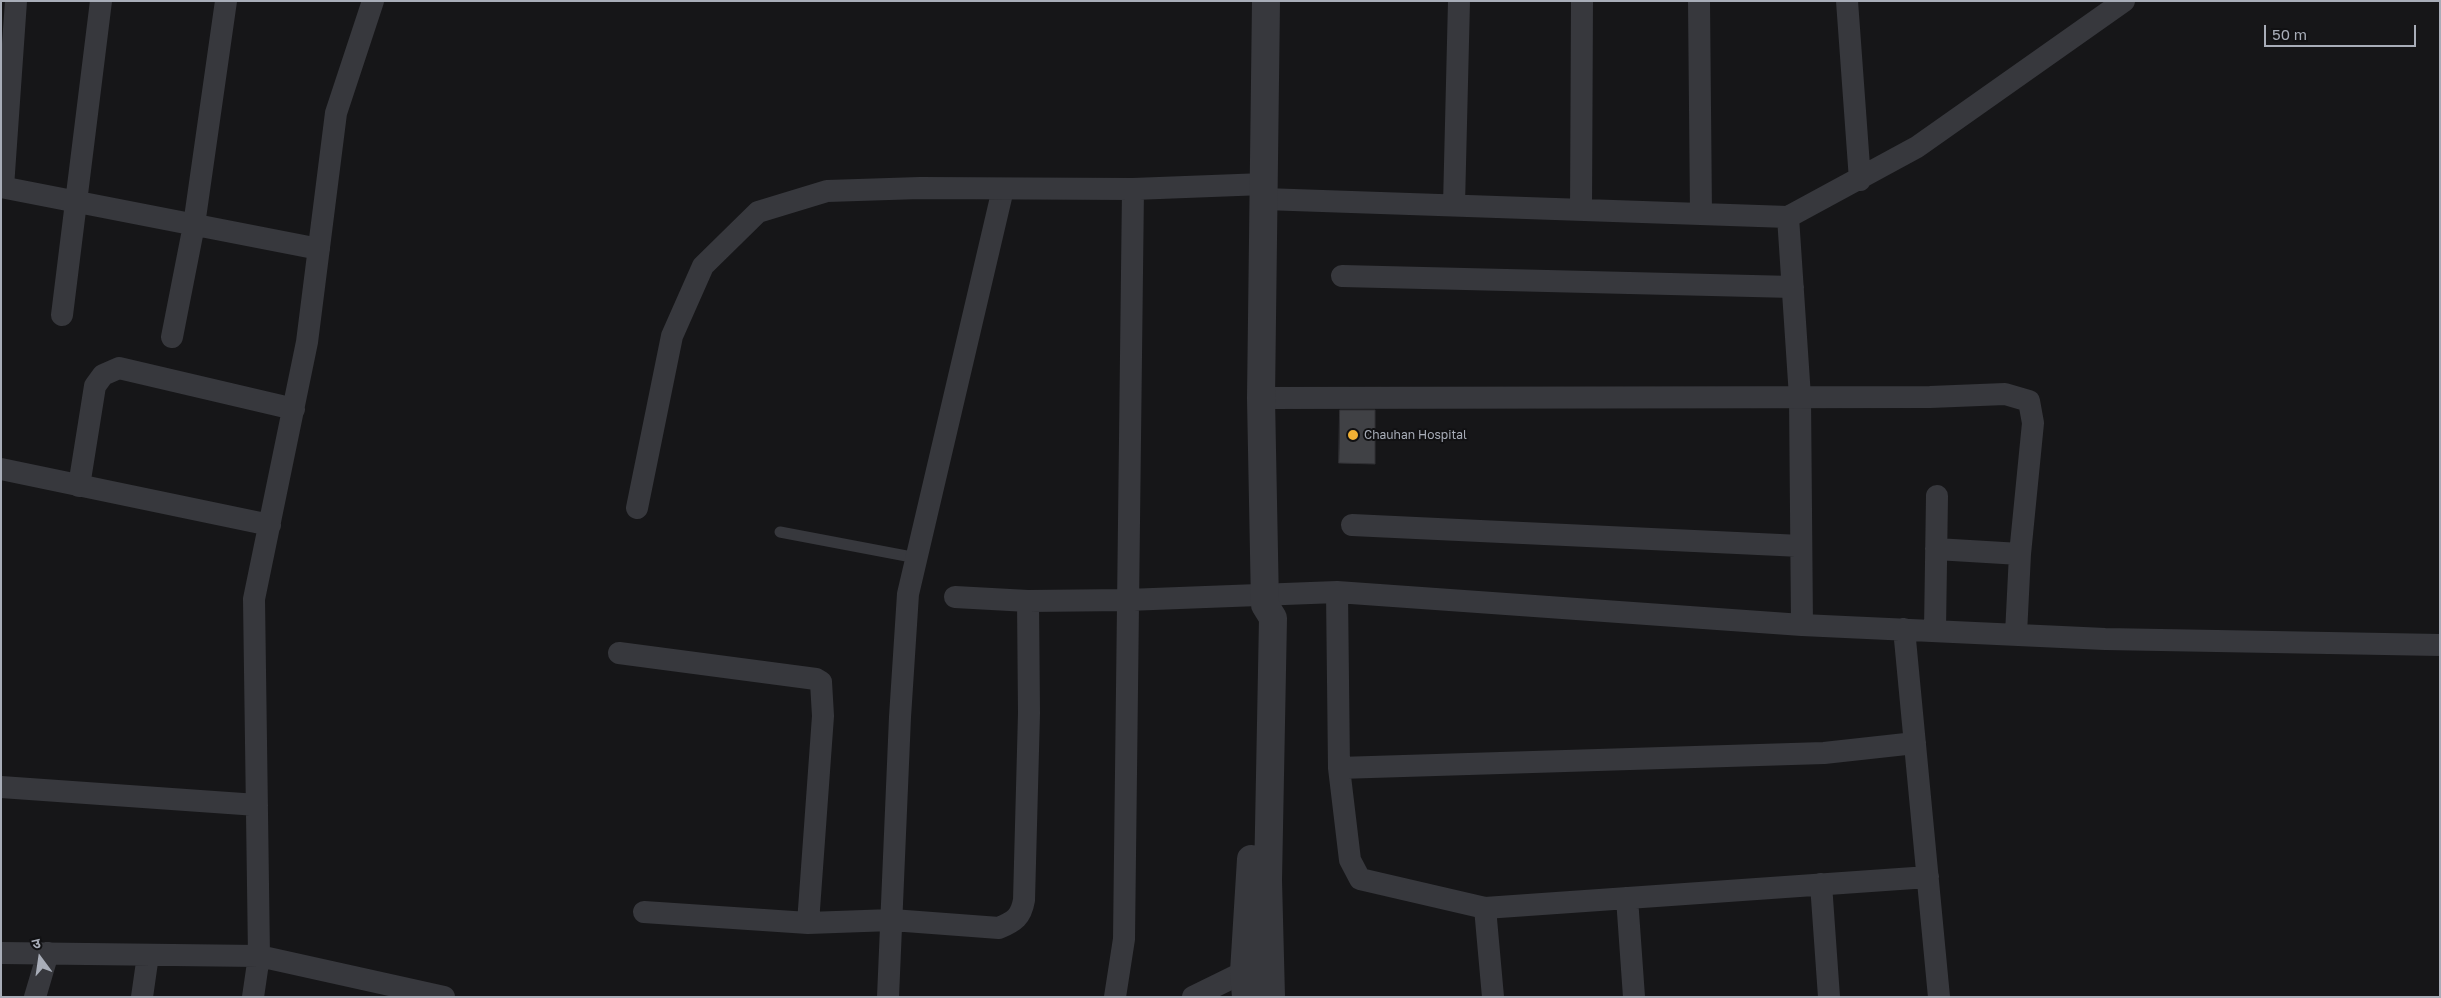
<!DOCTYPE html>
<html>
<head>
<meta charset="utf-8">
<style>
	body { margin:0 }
	#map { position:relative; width:2441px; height:998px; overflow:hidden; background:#161618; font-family:"Golos Text","Noto Sans Devanagari",sans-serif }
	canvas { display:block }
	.frame { position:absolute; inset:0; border:2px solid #a8adb8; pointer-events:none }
	.north { position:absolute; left:15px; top:933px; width:50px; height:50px; -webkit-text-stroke:4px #111113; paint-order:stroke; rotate:346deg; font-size:14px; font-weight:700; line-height:20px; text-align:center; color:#a8adb8 }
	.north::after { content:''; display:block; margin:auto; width:18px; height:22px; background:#a8adb8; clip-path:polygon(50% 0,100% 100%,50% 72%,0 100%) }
	.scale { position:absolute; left:2264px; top:25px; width:152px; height:22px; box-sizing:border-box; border:2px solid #a8adb8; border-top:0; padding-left:6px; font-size:15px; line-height:18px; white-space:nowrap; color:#a8adb8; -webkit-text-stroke:4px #111113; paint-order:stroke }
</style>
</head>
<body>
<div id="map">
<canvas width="2441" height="998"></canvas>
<div class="frame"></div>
<div class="north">उ</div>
<div class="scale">50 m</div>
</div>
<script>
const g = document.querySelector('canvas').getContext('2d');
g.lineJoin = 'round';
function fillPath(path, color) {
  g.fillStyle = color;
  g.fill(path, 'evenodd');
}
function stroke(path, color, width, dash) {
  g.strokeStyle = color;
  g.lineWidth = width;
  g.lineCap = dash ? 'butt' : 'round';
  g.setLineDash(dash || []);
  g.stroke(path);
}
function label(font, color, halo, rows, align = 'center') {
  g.font = font + ' "Golos Text",sans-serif';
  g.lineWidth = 4;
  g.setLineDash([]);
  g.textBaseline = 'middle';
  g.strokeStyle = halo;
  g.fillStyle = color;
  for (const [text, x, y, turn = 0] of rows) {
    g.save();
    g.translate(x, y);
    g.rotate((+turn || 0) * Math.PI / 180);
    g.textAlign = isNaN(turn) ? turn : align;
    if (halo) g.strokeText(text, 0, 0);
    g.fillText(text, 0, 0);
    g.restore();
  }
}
const building = new Path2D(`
	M1340,410h35v54l-36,-1z`);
const service = new Path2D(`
	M780,532l137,26`);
const minor = new Path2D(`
	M1699,1l2,213
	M1847,1l13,179
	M1,187l318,62
	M3,187l13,-186
	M1264,199l524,18 129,-70 207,-146
	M1454,205l5,-204
	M1581,210l1,-209
	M1788,217l12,180 2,228
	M1342,276l451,11
	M62,315l39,-314
	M172,337l22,-112 32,-224
	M1261,398l669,-1 75,-3 24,7 4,22 -13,131 -4,80
	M1,469l269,56
	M79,486l16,-100 8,-11 16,-7 175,41
	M637,508l35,-172 31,-70 55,-54 69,-21 93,-3 213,1 131,-5
	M1352,525l449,21
	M1936,549l84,5
	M1337,592l2,176 11,92 10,19 125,29 443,-31
	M955,597l73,4 99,-1 210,-8 465,33 303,14 335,6
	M1904,629l35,368
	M1935,630l2,-134
	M619,653l197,26 5,3 2,34 -15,207
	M1339,768l485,-15 91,-10
	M1,787l256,18
	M1821,884l8,113
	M1627,898l7,99
	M1485,908l8,89
	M644,912l164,11 84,-3 107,8c16,-7 22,-11 25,-28l5,-187 -1,-112
	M1,953l258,3 185,41
	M35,997l13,-44
	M142,997l6,-42
	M253,997l6,-41 -5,-357 53,-257 29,-229 37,-112
	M888,997l12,-280 8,-123 95,-405
	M1115,997l9,-58 9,-750
	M1193,997l51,-25`);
const tertiary = new Path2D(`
	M1266,1l-5,397 4,207 8,13 -5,262 3,117
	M1246,997l-2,-25 7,-113`);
const markers = [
	[1353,435,6,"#f2b134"]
];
const poiNames = [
	["Chauhan Hospital",1364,435]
];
fillPath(building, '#404145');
stroke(building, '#303034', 1);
stroke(service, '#37383d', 11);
stroke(minor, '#37383d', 22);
stroke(tertiary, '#37383d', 28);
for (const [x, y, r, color] of markers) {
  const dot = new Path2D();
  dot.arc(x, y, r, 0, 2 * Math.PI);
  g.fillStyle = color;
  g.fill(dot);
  stroke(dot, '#111113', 2);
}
label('12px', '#a8adb8', '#111113', poiNames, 'left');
</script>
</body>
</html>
